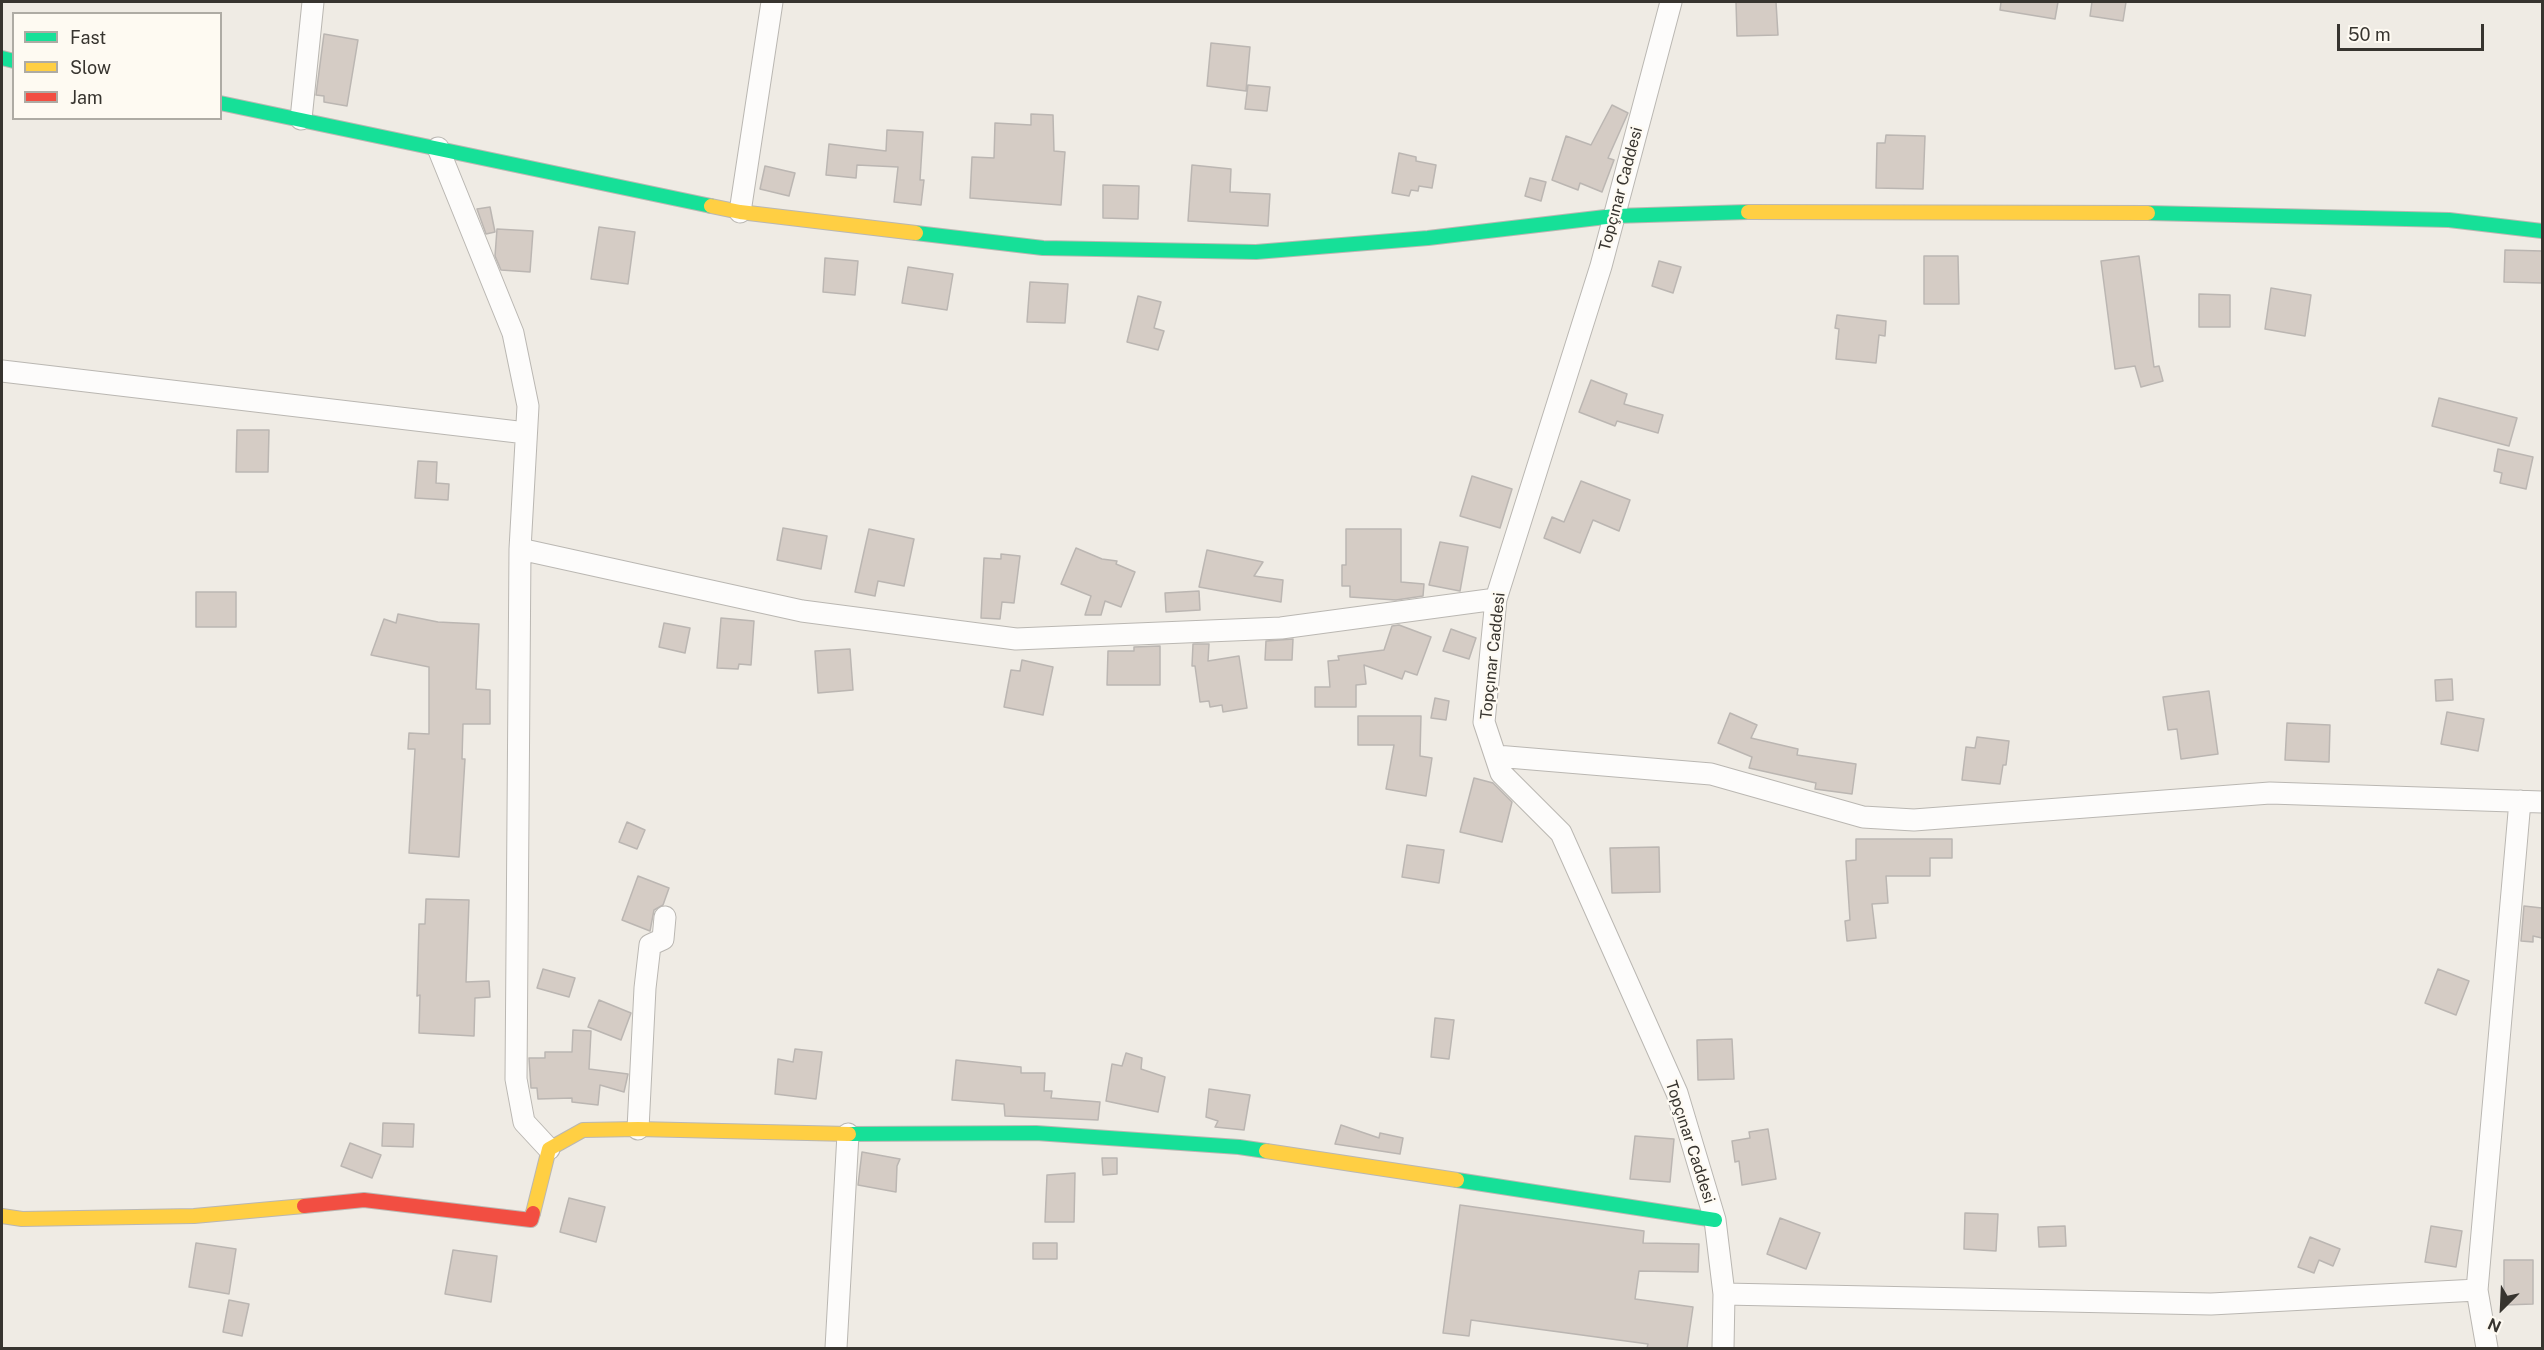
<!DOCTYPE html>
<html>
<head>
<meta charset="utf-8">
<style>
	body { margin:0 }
	#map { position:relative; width:2544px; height:1350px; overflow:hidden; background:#efebe4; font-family:"Public Sans",sans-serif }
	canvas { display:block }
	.frame { position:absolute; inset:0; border:3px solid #37342f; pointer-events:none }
	.legend { position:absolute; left:12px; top:12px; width:210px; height:108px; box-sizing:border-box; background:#fefaf2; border:2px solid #aeaba4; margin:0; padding:8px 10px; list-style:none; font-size:18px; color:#37342f }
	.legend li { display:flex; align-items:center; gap:12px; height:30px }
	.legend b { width:30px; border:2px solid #aeaba4 }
	.north { position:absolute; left:2472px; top:1278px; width:60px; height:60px; -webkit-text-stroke:4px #fefaf2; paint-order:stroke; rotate:204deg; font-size:16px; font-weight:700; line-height:24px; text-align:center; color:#37342f }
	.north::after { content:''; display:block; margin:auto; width:21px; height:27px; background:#37342f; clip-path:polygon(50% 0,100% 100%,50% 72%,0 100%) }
	.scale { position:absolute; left:2337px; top:24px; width:147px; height:27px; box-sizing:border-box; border:3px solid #37342f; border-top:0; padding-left:8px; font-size:18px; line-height:21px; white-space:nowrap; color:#37342f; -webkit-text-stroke:4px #fefaf2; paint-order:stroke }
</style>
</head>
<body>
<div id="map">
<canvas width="2544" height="1350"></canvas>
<div class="frame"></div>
<ul class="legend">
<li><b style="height:8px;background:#16e098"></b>Fast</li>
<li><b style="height:8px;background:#ffcf43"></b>Slow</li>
<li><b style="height:8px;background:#f24e42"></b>Jam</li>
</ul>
<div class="north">N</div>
<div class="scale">50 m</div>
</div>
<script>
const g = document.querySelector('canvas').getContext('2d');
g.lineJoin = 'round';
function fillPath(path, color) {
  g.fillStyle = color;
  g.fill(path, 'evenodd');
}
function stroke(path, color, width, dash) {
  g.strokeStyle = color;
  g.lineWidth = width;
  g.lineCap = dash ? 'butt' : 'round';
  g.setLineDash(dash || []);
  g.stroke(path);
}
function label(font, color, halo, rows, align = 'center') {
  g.font = font + ' "Public Sans",sans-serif';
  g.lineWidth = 4.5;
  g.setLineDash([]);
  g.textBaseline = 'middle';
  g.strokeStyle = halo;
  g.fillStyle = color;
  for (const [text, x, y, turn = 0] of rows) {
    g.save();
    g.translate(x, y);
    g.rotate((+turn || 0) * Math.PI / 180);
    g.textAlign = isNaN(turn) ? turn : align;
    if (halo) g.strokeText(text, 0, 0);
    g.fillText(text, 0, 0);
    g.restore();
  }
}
const building = new Path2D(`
	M1736,2h40l2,33 -41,1z
	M2001,2h57l-3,17 -55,-9z
	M2092,2h34l-3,19 -33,-5z
	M324,34l34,6 -11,66 -23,-4v-6l-8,-1z
	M1211,43l39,4 -4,44 -39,-5z
	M1248,85l22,2 -3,24 -22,-2z
	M1612,105l16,8 -20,45 6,2 -12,32 -22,-9 -2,7 -26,-10 14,-44 25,9z
	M1031,114l22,1 1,36 11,1 -4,53 -91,-7 2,-41 22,1 1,-35 36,2z
	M887,130l36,2 -3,48h4l-3,25 -27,-3 4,-35 -41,-2 -1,13 -30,-3 3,-31 57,7z
	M1886,135l39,1 -2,53 -47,-1 1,-45h8z
	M1399,153l17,4v4l20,4 -4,23 -13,-2 -1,5 -7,-1 -2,6 -17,-3z
	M1192,165l39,4 -1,23 40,2 -2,32 -80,-5z
	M765,166l30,7 -6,23 -29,-7z
	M1530,178l16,4 -5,19 -16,-5z
	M1103,185l36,1 -1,33 -35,-1z
	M490,207l5,25 -9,2 -9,-25z
	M599,227l36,5 -7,52 -37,-5z
	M497,229l36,2 -3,41 -29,-2 -6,-14z
	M2505,250l37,1v32l-38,-1z
	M1924,256h34l1,48h-35z
	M2139,256l15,111 5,-1 4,15 -22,6 -6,-21 -20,3 -14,-108z
	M825,258l33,3 -3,34 -32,-3z
	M1659,261l22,6 -8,26 -21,-7z
	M908,267l45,7 -6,36 -45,-7z
	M1030,282l38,2 -3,39 -38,-1z
	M2271,288l40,7 -6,41 -40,-7z
	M2199,294l31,1v32h-31z
	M1138,296l23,6 -7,26 10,3 -6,19 -31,-8z
	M1837,315l49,6 -1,15 -6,-1 -3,28 -40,-4 3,-30 -4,-1z
	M1591,380l36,14 -3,10 39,11 -5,18 -41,-12 -2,5 -36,-14z
	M2439,398l78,20 -8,28 -77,-20z
	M237,430h32l-1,42h-32z
	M2498,449l35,8 -7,32 -26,-6 2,-10 -8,-2z
	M418,461l19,1 -1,21 13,1 -1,16 -33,-2z
	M1472,476l40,13 -12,39 -40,-12z
	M1581,481l49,19 -11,31 -26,-11 -13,33 -36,-15 8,-21 12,5z
	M783,528l44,8 -6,33 -44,-9z
	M869,529l45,10 -10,47 -26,-5 -3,15 -20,-4z
	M1346,529h55v53l23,2 -1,12 -27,4 -46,-3v-11h-8v-21h4z
	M1440,542l28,5 -8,44 -31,-6z
	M1076,548l26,11 15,2 -1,3 19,8 -14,35 -16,-6 -4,14h-16l6,-19 -30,-12z
	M1207,550l56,12 -9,14 29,4 -2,22 -82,-15z
	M1001,554l19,2 -6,47 -12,-1 -2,17 -19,-1 3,-60 17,1z
	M1199,591l1,19 -34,2 -1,-19z
	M196,592h40v35h-40z
	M398,614l40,8 41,2 -3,65 14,1v34h-27l-1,35h3l-6,98 -50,-4 6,-104h-7l1,-16 20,1v-67l-58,-12 13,-36 12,4z
	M721,618l33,3 -3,44 -12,-1 -1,5 -21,-1z
	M664,623l26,5 -5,25 -26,-6z
	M1399,625l32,12 -14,38 -12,-4 -3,8 -38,-14 2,19 -10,1v22h-41v-20h15l-2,-26 11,-1 -1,-4 46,-6 8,-24z
	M1451,629l25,9 -7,21 -26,-8z
	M1293,639l-1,21h-27l1,-19z
	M1193,644h16l-1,17 31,-5 8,52 -24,4 -1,-7 -12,2 -1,-6 -9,1 -5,-36h-3z
	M1160,646v39h-53l1,-34h26v-4z
	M850,649l3,41 -35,3 -3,-42z
	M1022,660l31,7 -10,48 -39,-8 7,-37 9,1z
	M2452,679l1,21 -17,1 -1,-21z
	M2209,691l9,63 -37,5 -4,-30 -9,1 -5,-33z
	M1435,698l14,3 -3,19 -15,-2z
	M2447,712l37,7 -6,32 -37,-7z
	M1730,713l27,12 -6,13 47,11 -1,6 59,9 -4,30 -37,-5 1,-6 -67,-15 3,-11 -34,-14z
	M1358,716h63l-1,40 12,2 -6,38 -40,-7 8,-44h-36z
	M2287,723l43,2 -1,37 -44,-2z
	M1977,737l32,4 -3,24h-3l-3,19 -38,-4 4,-33 9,1z
	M1474,778l19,5 19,19 -10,40 -42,-10z
	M627,822l18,8 -8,19 -18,-7z
	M1856,839h96v19h-22v18h-44l2,27 -16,1 4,34 -29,3 -2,-20 5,-1 -4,-59 10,-1z
	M1407,845l37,5 -5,33 -37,-6z
	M1659,847l1,45 -48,1 -2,-45z
	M638,876l31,12 -6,17 -9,5 -4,21 -28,-11z
	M426,899l43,1 -3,82 23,-1 1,16 -15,1 -1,38 -55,-3 1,-38 -3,1 2,-72h6z
	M2524,906l18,2v30l-9,-2v6l-12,-1z
	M543,969l32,9 -6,19 -32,-9z
	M2438,969l31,12 -13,34 -31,-12z
	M599,1000l32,13 -10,27 -33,-13z
	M1435,1018l19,2 -5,39 -18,-2z
	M573,1030l18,1 -2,38 39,5 -4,18 -24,-7 -2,20 -26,-3v-4l-34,1 -1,-11h-6l-2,-30h16v-6h27z
	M1732,1039l2,40 -36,1 -1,-40z
	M795,1049l27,3 -6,47 -41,-5 3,-35 15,3z
	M1126,1053l16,5 -1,11 24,8 -7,35 -52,-11 6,-37 10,2z
	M956,1060l65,7v6h24l-1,18h8l-1,7 49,4 -2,18 -93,-4 -1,-12 -52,-4z
	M1209,1089l41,6 -6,35 -29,-3 3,-6 -12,-4z
	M383,1123l31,1 -1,23 -31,-1z
	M1341,1125l38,13 1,-5 23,5 -3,16 -65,-10z
	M1768,1129l8,50 -34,6 -3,-24 -4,1 -3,-21 18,-3 -1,-6z
	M1635,1136l39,3 -4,43 -40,-3z
	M350,1143l31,12 -9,23 -31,-12z
	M862,1152l38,7 -3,7 -1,26 -38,-7z
	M1102,1158h15v16l-14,1z
	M1075,1173l-1,49h-29l2,-47z
	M569,1198l36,9 -9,35 -36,-10z
	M1460,1205l184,26 -1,12 56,1 -1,28 -59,-1 -4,28 58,8 -6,41h-40l1,-4 -177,-24 -2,16 -26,-3z
	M1965,1213l33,1 -2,37 -32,-2z
	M1780,1218l40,15 -14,36 -39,-15z
	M2065,1226l1,20 -27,1 -1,-20z
	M2431,1226l31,5 -6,36 -31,-5z
	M2310,1237l30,12 -7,17 -14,-6 -5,13 -16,-6z
	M196,1243l40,6 -7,45 -40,-7z
	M1033,1243h24v16h-24z
	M453,1250l44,6 -6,46 -46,-8z
	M2504,1260h29v44l-29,1z
	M229,1300l20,4 -7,32 -19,-4z`);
const street = new Path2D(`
	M1671,2l-70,264 -105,333 -12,123 17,51 60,60 116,260 38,127 9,74 -1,54
	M301,119l12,-117
	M438,148l75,185 15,73 -8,143 -4,530 8,43 25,27
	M740,212l32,-210
	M2,371l524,62
	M520,549l282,62 214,28 265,-11 215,-29
	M1496,756l215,18 152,43 51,3 356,-27 272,9
	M638,1129l7,-141 5,-43 13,-6 2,-22
	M1724,1294l487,10 266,-14
	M836,1348l12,-214
	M2487,1348l-10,-58 43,-489`);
const fast = new Path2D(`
	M2,58l12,3
	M220,103l491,103
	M2148,213l301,7 93,11
	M916,233l127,15 213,4 172,-14 186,-22 134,-4
	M849,1134l187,-1 203,14 27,4
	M1457,1180l258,40`);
const slow = new Path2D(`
	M711,206l29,6 176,21
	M1748,212l400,1
	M1266,1151l191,29
	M533,1213l16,-64 34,-19 55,-1 211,5
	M2,1216l20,3 172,-3 110,-10`);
const jam = new Path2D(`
	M304,1206l60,-6 167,20 2,-7`);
const streetNames = [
	["Topçınar Caddesi",1621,189,-75],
	["Topçınar Caddesi",1493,656,-84],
	["Topçınar Caddesi",1690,1142,72]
];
fillPath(building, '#d5ccc5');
stroke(building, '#bbb6b2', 1.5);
stroke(street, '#bab7b2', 23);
stroke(fast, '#bab7b2', 16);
stroke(slow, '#bab7b2', 16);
stroke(jam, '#bab7b2', 16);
stroke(street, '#fdfcfb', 21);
stroke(fast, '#16e098', 14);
stroke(slow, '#ffcf43', 14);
stroke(jam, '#f24e42', 14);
label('16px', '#37342f', '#fefaf2', streetNames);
</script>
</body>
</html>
